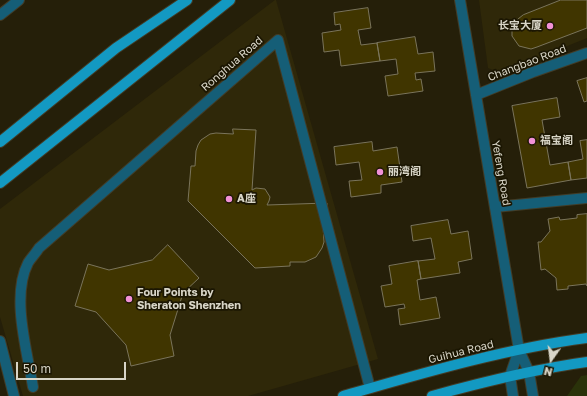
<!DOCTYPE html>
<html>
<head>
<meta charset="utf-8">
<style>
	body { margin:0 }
	#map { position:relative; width:587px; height:396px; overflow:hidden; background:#251f09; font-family:"Golos Text",sans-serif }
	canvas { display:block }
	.north { position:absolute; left:531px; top:340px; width:40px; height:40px; -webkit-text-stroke:3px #1b1602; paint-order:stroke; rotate:194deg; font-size:11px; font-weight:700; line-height:16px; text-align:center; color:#d8d5c7 }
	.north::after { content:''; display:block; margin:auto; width:14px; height:18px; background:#d8d5c7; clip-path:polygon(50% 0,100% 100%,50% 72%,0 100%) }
	.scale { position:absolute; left:16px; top:362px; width:110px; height:18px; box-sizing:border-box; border:2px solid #d8d5c7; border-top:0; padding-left:5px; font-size:12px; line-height:14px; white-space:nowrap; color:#d8d5c7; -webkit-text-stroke:3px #1b1602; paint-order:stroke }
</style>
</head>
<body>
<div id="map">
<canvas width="587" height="396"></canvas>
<div class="north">N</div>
<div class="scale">50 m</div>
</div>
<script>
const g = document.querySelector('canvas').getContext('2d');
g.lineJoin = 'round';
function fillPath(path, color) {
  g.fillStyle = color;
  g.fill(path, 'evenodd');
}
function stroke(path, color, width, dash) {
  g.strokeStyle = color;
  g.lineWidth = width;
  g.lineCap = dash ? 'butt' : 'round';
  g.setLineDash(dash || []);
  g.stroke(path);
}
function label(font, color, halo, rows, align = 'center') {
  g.font = font + ' "Golos Text","Noto Sans SC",sans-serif';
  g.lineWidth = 3.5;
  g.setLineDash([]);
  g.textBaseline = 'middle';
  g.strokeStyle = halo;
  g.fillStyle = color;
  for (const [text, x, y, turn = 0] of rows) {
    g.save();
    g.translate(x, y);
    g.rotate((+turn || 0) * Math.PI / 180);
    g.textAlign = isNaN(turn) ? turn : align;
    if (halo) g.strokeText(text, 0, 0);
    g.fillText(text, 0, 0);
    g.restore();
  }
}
const built = new Path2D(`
	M275,0h1l102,359 -130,37h-225l-23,-79v-108z
	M479,0h108v38l-86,35 -13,-5z`);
const green = new Path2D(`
	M587,375v21h-20l14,-20z`);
const building = new Path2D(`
	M561,0h26v28l-50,19 -6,2 -12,-3 -7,-10v-6l2,-6 4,-5 5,-4z
	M368,8l3,20 -13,2 3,15 16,-2 3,18 -39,5 -2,-16 -15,2 -2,-19 19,-3 -1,-6 -5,1 -1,-12z
	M415,37l3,17 15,-2 2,19 -20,2 1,7 5,-1 2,12 -35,5 -3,-20 13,-2 -2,-15 -16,2 -3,-18z
	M587,78v23l-3,1 -7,-21z
	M557,98l3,19 -18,3 8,45 18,-3 3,18 -44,8 -15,-82z
	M233,129l23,1 -4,60 4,-2 9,1 5,8 -1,4 -2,4 60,-2 1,22h-5l1,17 -2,6 -6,9 -11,5h-15v4l-35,2 -67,-67 3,-35h4l1,-15 2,-6 3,-5 9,-6 6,-1 17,1z
	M587,140v38l-16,2 -3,-18 15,-3 -3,-18z
	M372,142l1,9 24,-4 5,35 -21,3v8l-30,4 -2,-16 13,-1 -3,-18 -23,3 -2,-18z
	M587,214v72l-1,-2 -18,2v3l-11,1 -1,-12 -11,-9 -4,1 -3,-28h3l9,-11 -2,-12 11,-2 1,3 17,-2v-3z
	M448,220l3,14 17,-3 4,28 -14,3 2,11 -39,6 -3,-18 17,-2 -4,-21 -18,3 -2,-15z
	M168,245l31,33 -16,15 -13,42 4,21 -43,10 -5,-21 -30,-33 -21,-6 13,-42 21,6 43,-10z
	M418,261l3,18 -4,1 3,20 16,-3 4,21 -40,7 -2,-16 7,-1 -1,-4 -19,3 -4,-21 11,-2 -3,-18z`);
const minor = new Path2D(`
	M460,0l59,350 10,22 4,24
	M0,15l19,-15
	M476,95l57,-23 54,-19
	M495,207l92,-9
	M0,341l14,55
	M33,387c-6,-36 -22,-91 -5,-124 3,-5 8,-10 11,-15l239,-208 92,348
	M513,396l-3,-20 9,-26`);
const major = new Path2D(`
	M0,142l116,-94 71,-48
	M0,183l230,-183
	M343,396c80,-23 161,-47 244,-58
	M432,396c51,-14 103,-27 155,-34`);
const markers = [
	[550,26,4,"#f291d6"],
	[532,141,4,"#f291d6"],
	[380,172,4,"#f291d6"],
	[229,199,4,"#f291d6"],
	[129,299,4,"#f291d6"]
];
const poiNames = [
	["长宝大厦",542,26,"right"],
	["福宝阁",540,141],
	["丽湾阁",388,172],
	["A座",237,199],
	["Four Points by",137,293],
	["Sheraton Shenzhen",137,306]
];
const streetNames = [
	["Changbao Road",527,63,-21],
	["Ronghua Road",232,64,-41],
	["Yefeng Road",501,173,80],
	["Guihua Road",461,352,-14]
];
fillPath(built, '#2f2809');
fillPath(green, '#2a320a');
fillPath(building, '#403500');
stroke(building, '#7a745b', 1);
stroke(minor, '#423c27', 12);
stroke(major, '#423c27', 12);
stroke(minor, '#155e77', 10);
stroke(major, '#1399c2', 10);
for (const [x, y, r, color] of markers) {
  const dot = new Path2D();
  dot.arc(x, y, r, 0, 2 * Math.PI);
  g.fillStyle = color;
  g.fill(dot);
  stroke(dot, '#1b1602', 1.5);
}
label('bold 11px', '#d8d5c7', '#1b1602', poiNames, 'left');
label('11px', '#d8d5c7', '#1b1602', streetNames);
</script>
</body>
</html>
